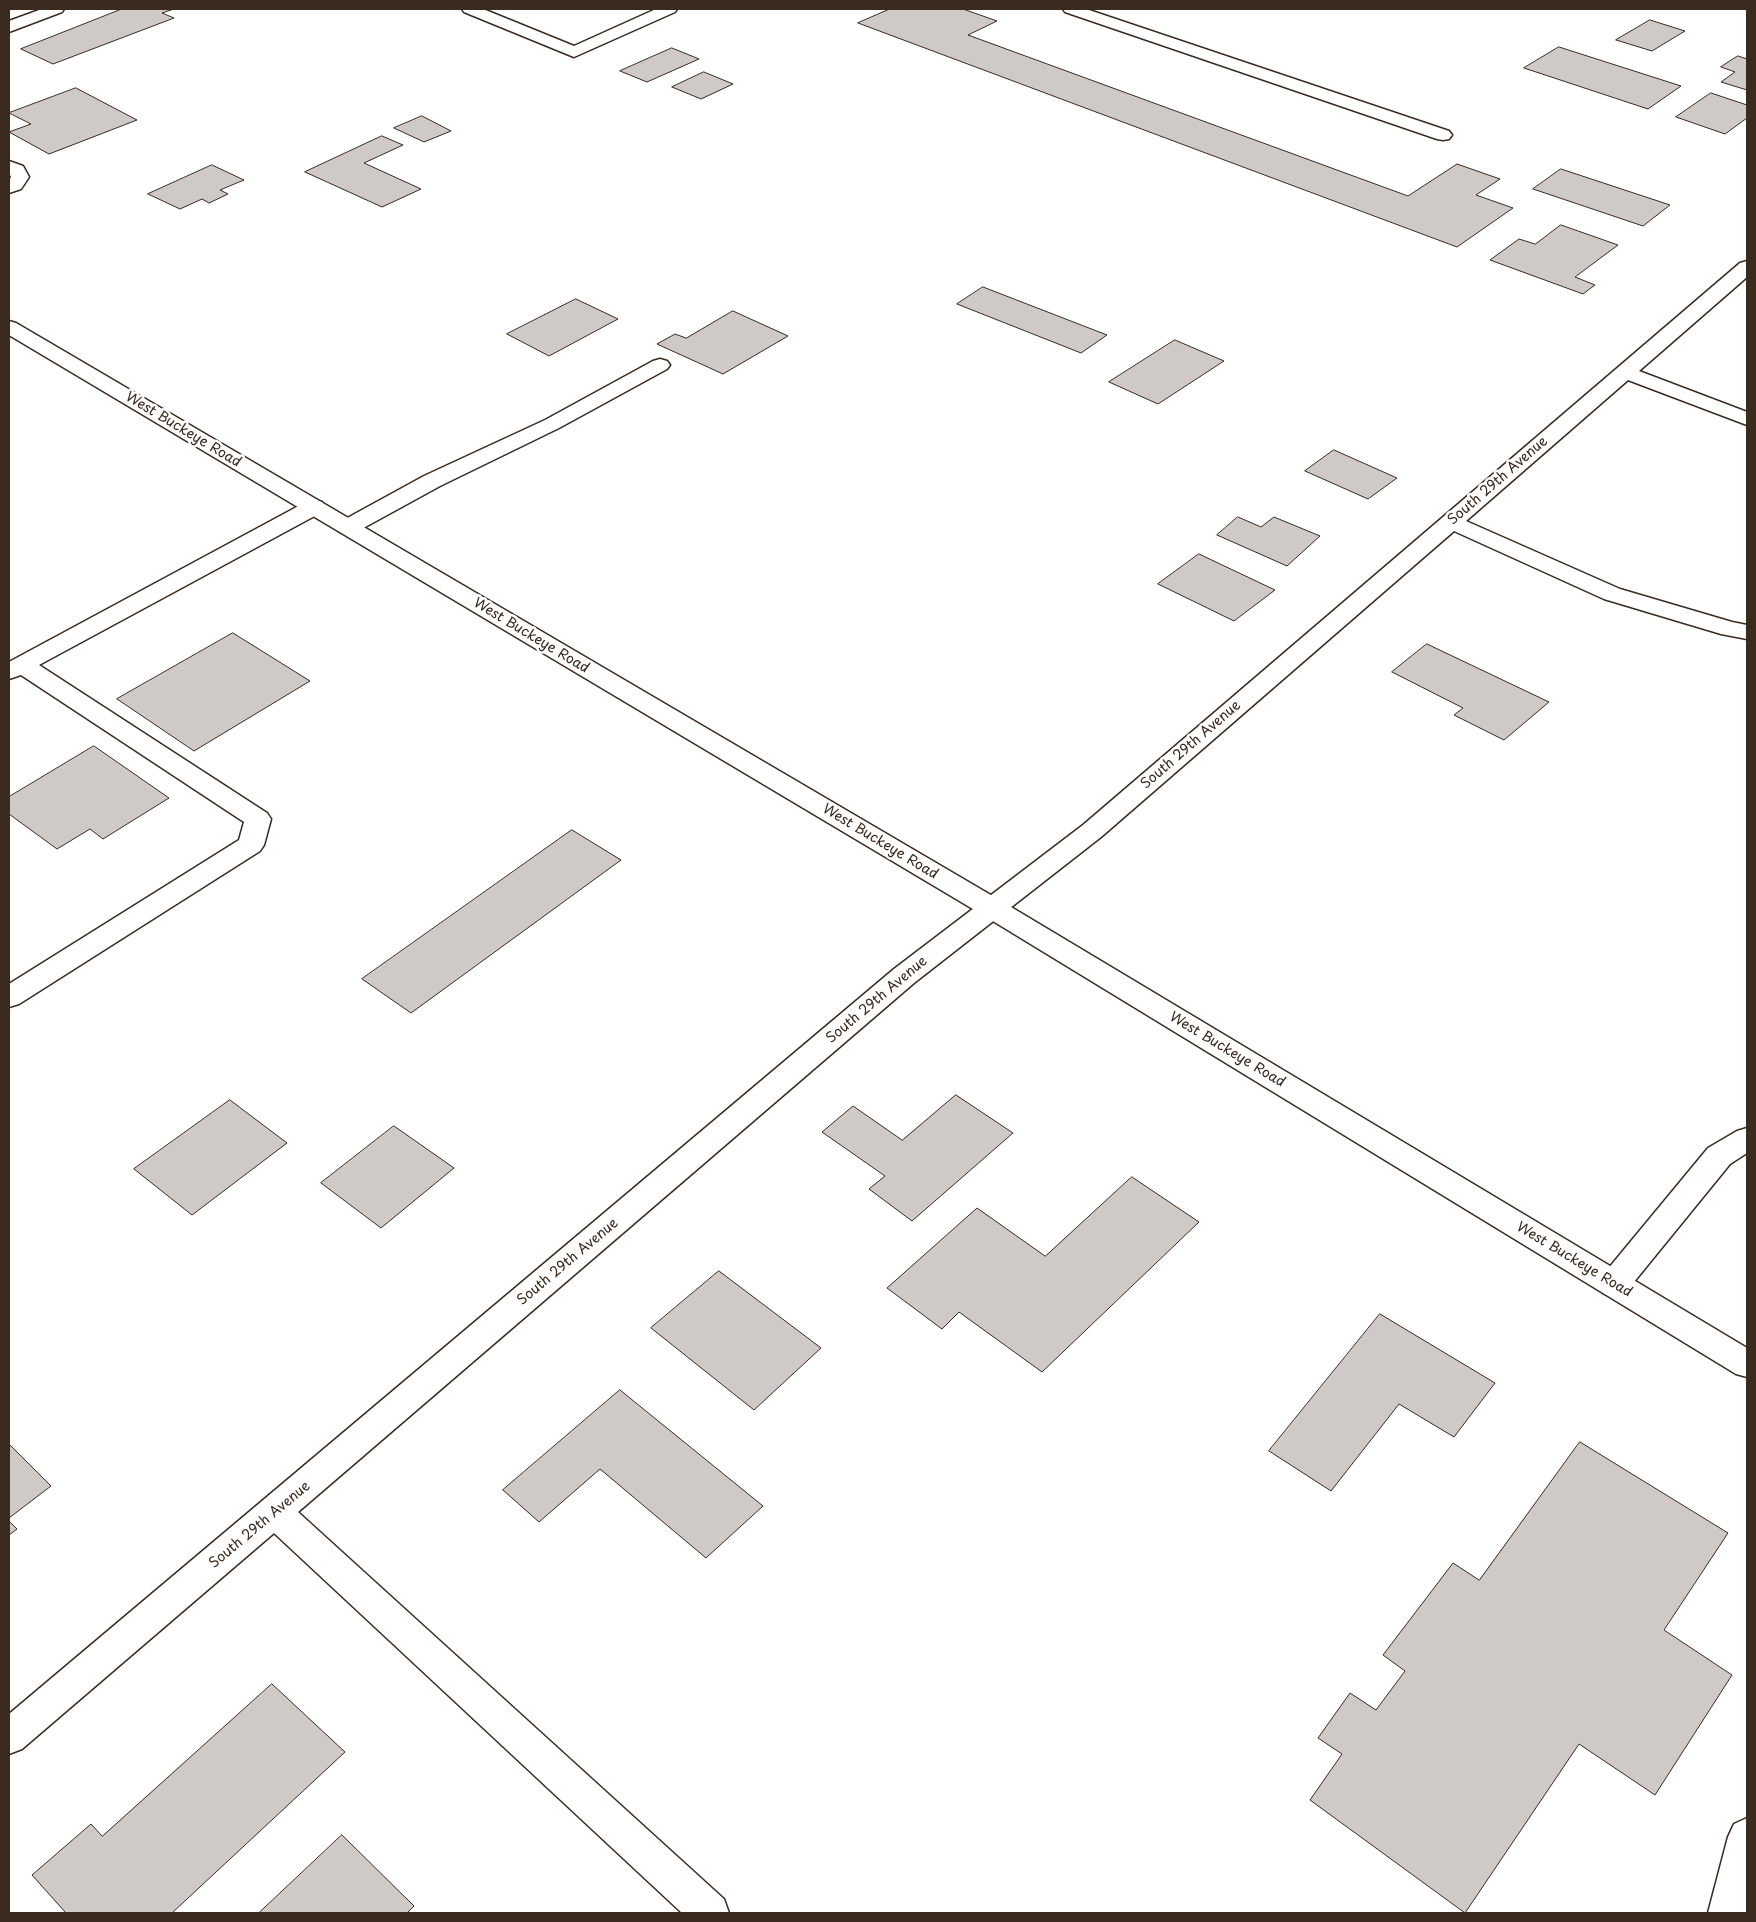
<!DOCTYPE html>
<html>
<head>
<meta charset="utf-8">
<style>
	body { margin:0 }
	#map { position:relative; width:1756px; height:1922px; overflow:hidden; background:#fff; font-family:"Playpen Sans",sans-serif }
	canvas { display:block }
	.frame { position:absolute; inset:0; border:10px solid #3b2a1e; pointer-events:none }
</style>
</head>
<body>
<div id="map">
<canvas width="1756" height="1922"></canvas>
<div class="frame"></div>
</div>
<script>
const g = document.querySelector('canvas').getContext('2d');
g.lineJoin = 'round';
function fillPath(path, color) {
  g.fillStyle = color;
  g.fill(path, 'evenodd');
}
function stroke(path, color, width, dash) {
  g.strokeStyle = color;
  g.lineWidth = width;
  g.lineCap = dash ? 'butt' : 'round';
  g.setLineDash(dash || []);
  g.stroke(path);
}
function label(font, color, halo, rows, align = 'center') {
  g.font = font + ' "Playpen Sans",sans-serif';
  g.lineWidth = 5;
  g.setLineDash([]);
  g.textBaseline = 'middle';
  g.strokeStyle = halo;
  g.fillStyle = color;
  for (const [text, x, y, turn = 0] of rows) {
    g.save();
    g.translate(x, y);
    g.rotate((+turn || 0) * Math.PI / 180);
    g.textAlign = isNaN(turn) ? turn : align;
    if (halo) g.strokeText(text, 0, 0);
    g.fillText(text, 0, 0);
    g.restore();
  }
}
const building = new Path2D(`
	M122,9h52l-12,4 12,5 -121,46 -32,-15z
	M890,9h73l34,12 -29,14 440,161 49,-32 43,15 -24,16 37,13 -56,39 -599,-224z
	M1650,20l35,11 -33,20 -36,-11z
	M1559,47l122,39 -33,23 -124,-41z
	M672,48l27,11 -52,23 -27,-11z
	M1738,56l9,3v31l-26,-8 14,-10 -14,-5z
	M704,72l29,12 -32,15 -29,-12z
	M76,88l61,32 -88,34 -40,-22 22,-8 -22,-11z
	M1711,93l36,12v13l-22,16 -49,-17z
	M422,116l29,15 -27,11 -30,-14z
	M382,136l21,9 -39,18 57,26 -39,18 -77,-35z
	M212,165l32,15 -24,10 8,4 -19,9 -7,-4 -22,10 -32,-15z
	M1561,169l109,36 -27,21 -110,-37z
	M1561,225l57,20 -43,32 20,8 -12,9 -93,-34 29,-21 16,5z
	M983,287l124,48 -26,18 -124,-49z
	M576,299l42,20 -69,37 -42,-22z
	M733,311l55,25 -65,38 -66,-30 18,-10 11,4z
	M1175,340l49,21 -66,43 -49,-22z
	M1334,450l63,28 -29,21 -63,-28z
	M1238,517l23,10 13,-10 46,19 -33,30 -70,-31z
	M1199,554l76,36 -41,31 -76,-37z
	M233,633l77,48 -116,70 -77,-52z
	M1427,644l122,58 -45,38 -50,-25 9,-7 -71,-36z
	M94,746l75,52 -66,41 -13,-10 -33,20 -48,-35v-17z
	M572,830l49,30 -210,153 -49,-34z
	M956,1095l57,38 -101,88 -43,-32 16,-13 -63,-44 31,-26 49,34z
	M230,1100l57,43 -95,72 -58,-46z
	M394,1126l60,42 -73,60 -60,-45z
	M1132,1177l67,45 -157,150 -83,-60 -17,17 -55,-41 90,-80 68,48z
	M719,1271l102,77 -67,62 -103,-82z
	M1380,1314l115,69 -41,54 -55,-33 -68,87 -62,-40z
	M620,1390l143,116 -57,52 -106,-89 -61,53 -36,-32z
	M1580,1442l148,91 -64,97 68,45 -77,120 -76,-51 -114,169 -155,-113 32,-46 -24,-16 32,-45 26,17 29,-39 -22,-16 70,-92 26,17z
	M9,1444l42,42 -42,32z
	M9,1521l8,8 -8,6z
	M272,1684l73,68 -173,161h-106l-34,-38 59,-51 11,12z
	M342,1835l72,71 -7,7h-148z`);
const minor = new Path2D(`
	M42,9h22l-2,3 -53,20v-11z
	M462,9h21l91,37 82,-37h21l-2,3 -101,45 -110,-45z
	M1063,9h23l363,122 3,4 -3,4 -6,1 -6,-1 -372,-127z
	M9,161l14,5 6,11 -8,12 -12,4v-12l2,-4 -2,-4z
	M1747,261v16l-108,94 108,41v13l-119,-45 -162,141 154,68 112,33 15,3v14l-26,-5 -117,-35 -150,-68 -353,306 -187,146 -616,529 426,387 5,14h-47l-408,-380 -252,216 -13,5v-40l885,-745 189,-144 657,-562z
	M660,359l7,2 3,4 -3,4 -108,59 -119,58 -84,46 -8,2 -8,-2 -3,-5 3,-5 84,-46 121,-56 108,-59z
	M314,500l8,2 3,5 -3,5 -283,153 228,148 4,6 -7,26 -4,6 -241,153 -10,3v-23l230,-144 5,-18 -223,-147 -12,4v-17l297,-160z
	M1747,1128v25l-17,11 -105,129 -11,4 -11,-4 -5,-9 5,-9 105,-127 29,-17z
	M1747,1818l-1,95h-38l20,-76 6,-13z`);
const major = new Path2D(`
	M9,321l7,2 985,578 746,447v29l-11,-3 -753,-459 -974,-580z`);
const streetNames = [
	["West Buckeye Road",183,430,31],
	["South 29th Avenue",1498,481,-41],
	["West Buckeye Road",531,636,31],
	["South 29th Avenue",1191,745,-41],
	["West Buckeye Road",880,842,31],
	["South 29th Avenue",877,1000,-40],
	["West Buckeye Road",1227,1050,31],
	["West Buckeye Road",1574,1260,31],
	["South 29th Avenue",568,1262,-40],
	["South 29th Avenue",260,1525,-40]
];
fillPath(building, '#cfcac7');
stroke(building, '#3b2a1e', 1);
stroke(minor, '#3b2a1e', 3);
stroke(major, '#3b2a1e', 3);
fillPath(minor, '#fff');
fillPath(major, '#fff');
label('14px', '#3b2a1e', '#fff', streetNames);
</script>
</body>
</html>
